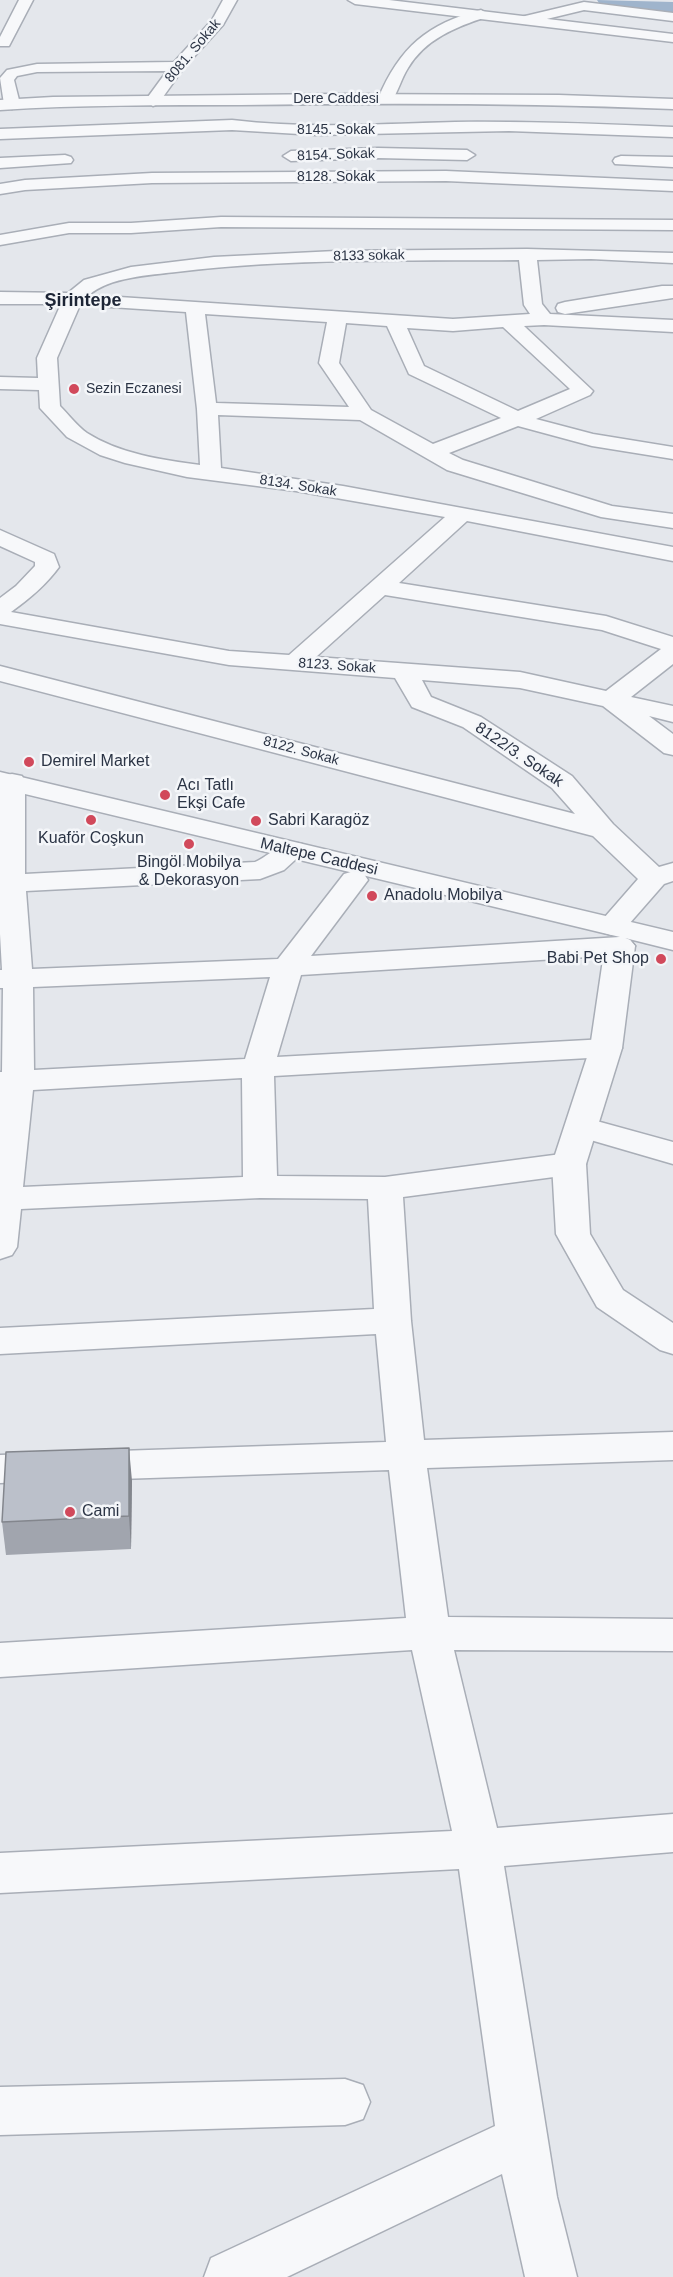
<!DOCTYPE html>
<html>
<head>
<meta charset="utf-8">
<style>
	body { margin:0 }
	canvas { display:block; background:#e4e7ec }
</style>
</head>
<body>
<canvas width="673" height="2277"></canvas>
<script>
const g = document.querySelector('canvas').getContext('2d');
g.lineJoin = 'round';
function fillPath(path, color) {
  g.fillStyle = color;
  g.fill(path, 'evenodd');
}
function stroke(path, color, width, dash) {
  g.strokeStyle = color;
  g.lineWidth = width;
  g.lineCap = dash ? 'butt' : 'round';
  g.setLineDash(dash || []);
  g.stroke(path);
}
function label(font, color, halo, rows, align = 'center') {
  g.font = font + ' Helvetica,sans-serif';
  g.lineWidth = 5;
  g.setLineDash([]);
  g.textBaseline = 'middle';
  g.strokeStyle = halo;
  g.fillStyle = color;
  for (const [text, x, y, turn = 0] of rows) {
    g.save();
    g.translate(x, y);
    g.rotate((+turn || 0) * Math.PI / 180);
    g.textAlign = isNaN(turn) ? turn : align;
    if (halo) g.strokeText(text, 0, 0);
    g.fillText(text, 0, 0);
    g.restore();
  }
}
const river = new Path2D(`
	M597,0l76,2v16l-63,-10 -9,-2z`);
const minor = new Path2D(`
	M19,0h14l-24,46h-9v-9z
	M223,0h14l-14,25 -40,44 -25,35 -5,2 -8,-5 22,-30 -130,1 -20,4 -3,4 6,24 -8,5 -8,-5 -4,-26 7,-8 30,-6 137,-2 38,-42z
	M584,2l89,11v8l-89,-11 -58,14 -7,-4 2,-3z
	M481,10l7,4 -2,3c-30,10 -61,22 -78,51 -7,11 -10,24 -17,34h-10l-3,-3c21,-51 50,-76 103,-89z
	M232,120c74,9 148,4 223,2 72,-1 145,2 218,5v10l-164,-6 -193,4 -84,-5 -232,9v-10z
	M378,148l89,2 8,5 -8,5 -89,-2 -87,3 -8,-5 8,-5z
	M65,155l6,2 2,3 -2,3 -71,5v-10z
	M621,156l52,1v10l-58,-3 -2,-3 2,-3z
	M446,171l227,10v10l-227,-10 -294,2 -127,7 -25,4v-10l25,-4 127,-7z
	M221,217l452,3v10l-452,-3 -90,6h-62l-69,12v-10l69,-12h62z
	M527,249l146,4v10l-82,-4 -54,1 5,44 8,10 123,6v12l-129,-7 -20,1 69,65 -3,4 -54,24 57,15 80,13v12l-81,-13 -74,-20 -69,27 14,7 149,46 61,8v14l-72,-11 -154,-47 -87,-50 -142,-5 3,53 122,18 330,61v14l-206,-40 -68,62 207,33 67,21v27l-42,33 42,9v16l-24,-6 24,18v21l-9,-2 -61,-47 -83,-18 -98,-8 9,17 50,20 91,59 41,48 46,43 14,-4v18l-9,3 -42,48 -10,3 -10,-3 -5,-6 41,-47 -45,-43 -593,-155v-15l575,148 -23,-26 -89,-61 -51,-20 -17,-29 -166,-13 -229,-41v-26l16,-12 19,-20v-4l-35,-16v-16l54,24 5,13c-13,18 -30,32 -48,45l218,39 60,4 156,-138 -149,-26 -109,-14 -62,-14 -25,-8 -33,-18 -27,-29 -1,-18 -39,-1v-12l38,1 -1,-20 24,-54h-61v-12l68,1 16,-13 47,-13 83,-10 122,-6zM519,260l5,45 6,9 -77,5 -364,-24c20,-18 62,-20 87,-23 114,-14 229,-11 343,-12zM80,305l106,7 11,97 3,56c-38,-5 -80,-11 -113,-32 -10,-7 -18,-18 -27,-27l-3,-48zM205,314l122,8 -8,41 30,44 -133,-4zM346,323l41,3 22,48 92,44 -68,26 -62,-34 -32,-47zM503,327l67,62 -52,22 -94,-45 -17,-38 46,3zM385,595l217,35 59,19 -55,42 -86,-19 -204,-15z
	M662,286h11v12l-108,16 -7,-2 -2,-4 2,-4 7,-2z
	M12,774l10,2 3,6v92l230,-12c18,-8 26,-23 47,-18l4,6 -22,20 -24,9 -234,12 6,78 246,-10 66,-85 10,-3 10,3 4,6 -57,76 309,-19 10,3 5,6 -5,6 -10,3 -319,20 -24,82 329,-18 11,2 5,7 -5,7 -11,2 -332,19 3,100 108,1 184,-24 12,3 5,8 -5,8 -12,3 -166,22 8,124 13,119 249,-8v28l-246,8 21,149 225,2v32l-219,-1 43,178 176,-14v38l-169,14 53,331 20,80h-52l-23,-103 -215,103h-83l7,-19 284,-132 -36,-257 -459,24v-40l452,-22 -40,-181 -412,27v-34l406,-25 -17,-148 -389,13v-28l386,-13 -10,-108 -376,20v-26l374,-19 -6,-110 -108,-1 -239,11 -4,38 -5,8 -12,4v-187h2l1,-84h-3v-18h2l-2,-36v-154l2,-4zM270,977l-25,82 -211,11 -1,-83zM242,1078l1,99 -220,10 10,-97z
	M582,1117l91,25v22l-103,-30 -4,-7 4,-7z
	M345,2079l18,6 7,17 -7,17 -18,6 -345,10v-48z`);
const tertiary = new Path2D(`
	M348,0h41l284,34v8l-318,-38z
	M336,94l223,1 114,4v10c-144,-6 -288,-6 -432,-4 -80,0 -161,0 -241,5v-10l53,-3z
	M0,772l673,160v18l-48,-12 5,2 5,6 -13,102 -36,116 4,70 33,56 50,33v31l-13,-4 -63,-43 -41,-73 -4,-70 38,-116 15,-102 5,-6 10,-3 -620,-149z`);
const wall = new Path2D(`
	M132,1481l-1,68 -125,6 -4,-33z`);
const shadedWall = new Path2D(`
	M129,1448l3,33 -1,68 -2,-33z`);
const building = new Path2D(`
	M129,1448v68l-127,6 4,-70z`);
const markers = [
	[74,389,6,"#d1495b"],
	[29,762,6,"#d1495b"],
	[165,795,6,"#d1495b"],
	[91,820,6,"#d1495b"],
	[256,821,6,"#d1495b"],
	[189,844,6,"#d1495b"],
	[372,896,6,"#d1495b"],
	[661,959,6,"#d1495b"],
	[70,1512,6,"#d1495b"]
];
const farStreetnames = [
	["8081. Sokak",193,51,-50],
	["Dere Caddesi",336,99],
	["8145. Sokak",336,130],
	["8154. Sokak",336,155,-2],
	["8128. Sokak",336,177],
	["8133 sokak",369,256,-1],
	["8134. Sokak",298,486,9],
	["8123. Sokak",337,666,4],
	["8122. Sokak",301,751,15]
];
const farPoinames = [
	["Sezin Eczanesi",86,389]
];
const streetNames = [
	["8122/3. Sokak",519,755,34],
	["Maltepe Caddesi",319,857,13]
];
const poiNames = [
	["Demirel Market",41,762],
	["Acı Tatlı",177,786],
	["Ekşi Cafe",177,804],
	["Sabri Karagöz",268,821],
	["Kuaför Coşkun",91,839,"center"],
	["Bingöl Mobilya",189,863,"center"],
	["& Dekorasyon",189,881,"center"],
	["Anadolu Mobilya",384,896],
	["Babi Pet Shop",649,959,"right"],
	["Cami",82,1512]
];
const farDistrictnames = [
	["Şirintepe",83,301]
];
fillPath(river, '#9fb4cc');
stroke(minor, '#a9aeb7', 3);
stroke(tertiary, '#a9aeb7', 3);
fillPath(minor, '#f7f8fa');
fillPath(tertiary, '#f7f8fa');
fillPath(wall, '#a1a5ae');
fillPath(shadedWall, '#83868d');
fillPath(building, '#bbc0ca');
stroke(building, '#83868d', 1.5);
for (const [x, y, r, color] of markers) {
  const dot = new Path2D();
  dot.arc(x, y, r, 0, 2 * Math.PI);
  g.fillStyle = color;
  g.fill(dot);
  stroke(dot, '#f4f6f9', 2);
}
label('14px', '#2b3445', '#f4f6f9', farStreetnames);
label('14px', '#2b3445', '#f4f6f9', farPoinames, 'left');
label('16px', '#2b3445', '#f4f6f9', streetNames);
label('16px', '#2b3445', '#f4f6f9', poiNames, 'left');
label('bold 18px', '#1d2536', '#f4f6f9', farDistrictnames);
</script>
</body>
</html>
